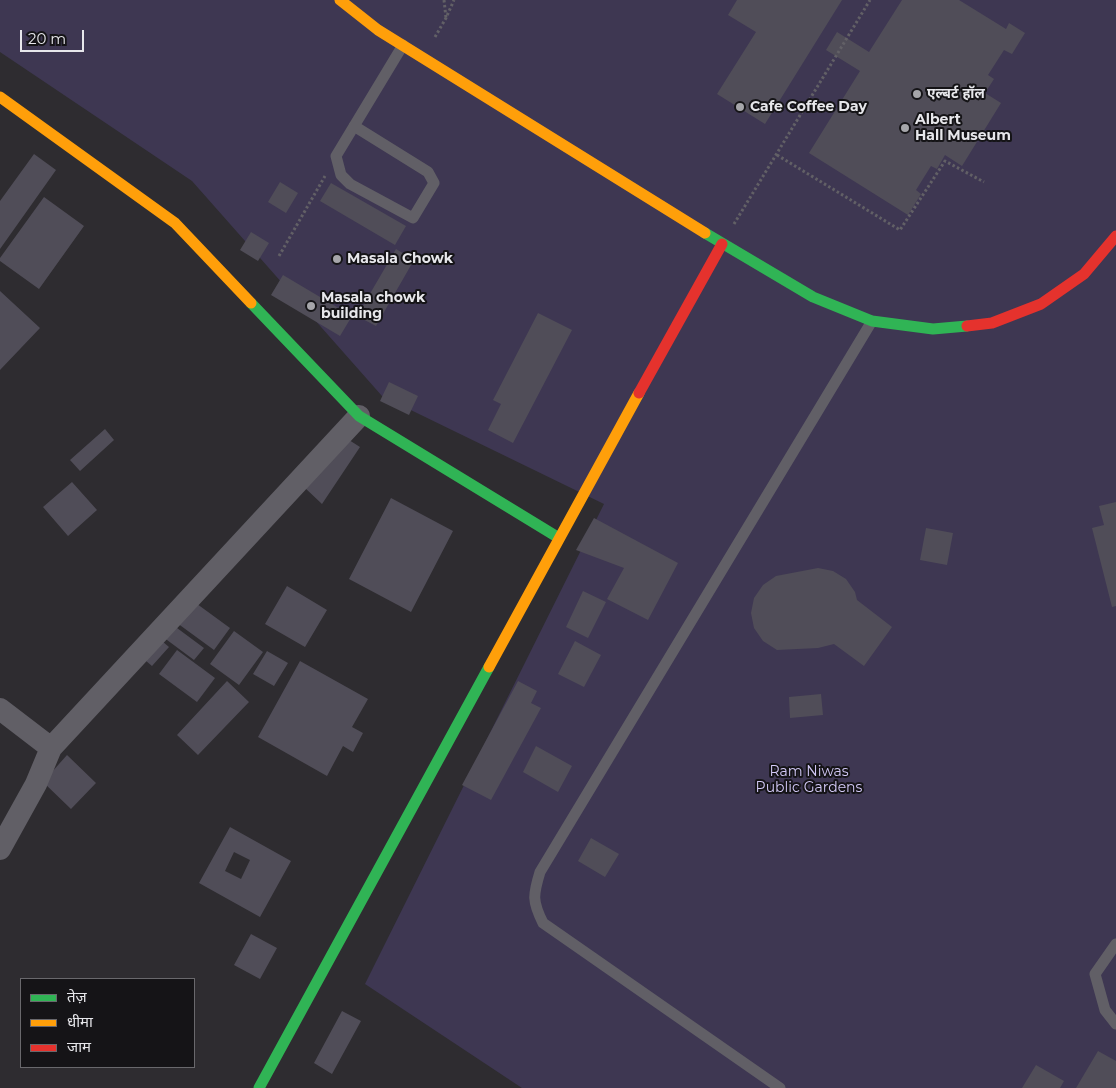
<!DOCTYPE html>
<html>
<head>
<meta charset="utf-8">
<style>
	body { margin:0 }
	#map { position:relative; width:1116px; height:1088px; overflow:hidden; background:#2e2c30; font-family:Montserrat,"Noto Sans Devanagari",sans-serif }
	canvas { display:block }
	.legend { position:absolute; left:20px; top:978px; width:175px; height:90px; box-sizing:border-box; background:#151417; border:1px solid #69686c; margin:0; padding:6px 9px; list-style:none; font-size:15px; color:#e7e7eb }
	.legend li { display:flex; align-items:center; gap:10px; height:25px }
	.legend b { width:25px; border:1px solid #69686c }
	.scale { position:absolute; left:20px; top:30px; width:64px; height:22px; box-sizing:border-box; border:2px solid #e7e7eb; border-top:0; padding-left:6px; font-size:15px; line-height:18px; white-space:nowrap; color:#e7e7eb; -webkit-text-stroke:4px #151417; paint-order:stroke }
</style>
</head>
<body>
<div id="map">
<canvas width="1116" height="1088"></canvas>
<ul class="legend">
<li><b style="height:6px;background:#30b455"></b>तेज़</li>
<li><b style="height:6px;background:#ff9f0a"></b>धीमा</li>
<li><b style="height:6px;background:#e5322d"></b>जाम</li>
</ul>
<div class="scale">20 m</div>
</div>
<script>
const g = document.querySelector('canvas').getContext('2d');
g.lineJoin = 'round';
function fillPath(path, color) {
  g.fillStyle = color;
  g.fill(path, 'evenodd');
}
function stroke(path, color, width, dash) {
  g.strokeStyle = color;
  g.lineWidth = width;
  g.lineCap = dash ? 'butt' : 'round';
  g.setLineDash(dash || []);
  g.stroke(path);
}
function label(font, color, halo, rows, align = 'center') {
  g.font = font + ' Montserrat,"Noto Sans Devanagari",sans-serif';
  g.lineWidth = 4;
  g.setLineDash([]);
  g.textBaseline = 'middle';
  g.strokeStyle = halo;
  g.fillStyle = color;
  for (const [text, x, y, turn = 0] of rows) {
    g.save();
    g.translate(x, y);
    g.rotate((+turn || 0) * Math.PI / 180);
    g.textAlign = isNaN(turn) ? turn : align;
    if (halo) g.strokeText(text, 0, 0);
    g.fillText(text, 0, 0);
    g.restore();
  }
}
const green = new Path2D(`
	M0,0h1116v1088h-594l-157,-104 239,-480 -222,-108 -190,-215 -192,-129z`);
const building = new Path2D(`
	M737,0h105l-77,124 -48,-30 39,-62 -28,-17z
	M902,0h57l47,29 3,-6 16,10 -13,21 -8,-4 -16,25 6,4 -9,14 16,10 -39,63 -17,-11 -8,14 -6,-3 -15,24 5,4 -13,21 -99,-62 51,-82 -34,-21 11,-18 32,20z
	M34,154l22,16 -56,79v-48z
	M280,182l18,11 -12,20 -18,-11z
	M331,183l75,43 -11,19 -75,-44z
	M44,197l40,29 -45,63 -39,-28v-3z
	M251,232l18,11 -11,18 -18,-11z
	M396,249l18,11 -38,66 -19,-10z
	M283,275l69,41 -12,20 -69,-41z
	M0,291l40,37 -40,42z
	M538,313l34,17 -59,113 -25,-13 13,-26 -8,-4z
	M389,382l29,14 -9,19 -29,-14z
	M105,429l9,11 -34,31 -10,-11z
	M349,440l11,7 -38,57 -18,-17z
	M72,482l25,28 -29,26 -25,-29z
	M391,498l62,33 -42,81 -62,-33z
	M1116,502v104l-4,1 -20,-79 12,-3 -5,-19z
	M594,518l84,45 -30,57 -41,-21 17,-31 -48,-18z
	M926,528l27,5 -6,32 -27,-5z
	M818,568l15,3 13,8 9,13 2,8 35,27 -28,39 -30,-22 -16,4 -41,2 -14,-9 -9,-13 -3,-15 3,-15 9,-13 13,-9z
	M287,586l40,24 -22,37 -40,-23z
	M583,591l23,11 -18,36 -22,-11z
	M193,601l37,27 -16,22 -37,-27z
	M173,625l31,23 -10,12 -31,-23z
	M234,631l29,21 -24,33 -29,-21z
	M156,636l13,11 -17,19 -13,-11z
	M575,641l26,14 -17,32 -26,-13z
	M177,650l38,28 -18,24 -38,-28z
	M267,651l21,12 -14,23 -21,-12z
	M300,661l68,38 -16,28 11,6 -10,19 -10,-6 -16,30 -69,-39z
	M227,681l22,21 -51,53 -21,-20z
	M518,681l19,10 -6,12 10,5 -50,92 -29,-15z
	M821,694l2,21 -33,3 -1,-21z
	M536,746l36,20 -14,26 -35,-20z
	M67,755l29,28 -25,26 -28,-27z
	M230,827l61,34 -31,56 -61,-34zM234,852l16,8 -9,19 -16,-8z
	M591,838l28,16 -14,23 -27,-16z
	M251,934l26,14 -17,31 -26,-14z
	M342,1011l19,10 -29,53 -18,-11z
	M1098,1051l18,10v27h-40z
	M1036,1065l28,16 -4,7h-38z`);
const path = new Path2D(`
	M444,0l2,18
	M435,37l11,-19 8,-18
	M777,155l123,75 45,-69 39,21
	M734,224l136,-224
	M279,256l46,-80`);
const lane = new Path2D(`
	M354,126l74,46 6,11 -21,35 -63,-34 -9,-9 -5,-19 67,-111
	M1116,944l-21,30 10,36 11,14
	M780,1088l-237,-165c-11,-22 -10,-28 -3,-51l332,-551`);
const street = new Path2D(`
	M0,709l51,39 308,-332
	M0,849l36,-65 15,-36`);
const fast = new Path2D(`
	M705,233l108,64 59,24 61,8 34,-3
	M251,303l108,113 200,122
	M259,1088l230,-421`);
const slow = new Path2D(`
	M340,0l38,30 327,203
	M0,97l175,126 76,80
	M489,667l150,-274`);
const jam = new Path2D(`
	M967,326l25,-3 49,-19 43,-30 32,-38
	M639,393l83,-149`);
const markers = [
	[917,94,5,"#a6a6aa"],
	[740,107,5,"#a6a6aa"],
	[905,128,5,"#a6a6aa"],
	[337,259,5,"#a6a6aa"],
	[311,306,5,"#a6a6aa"]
];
const poiNames = [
	["एल्बर्ट हॉल",927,94],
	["Cafe Coffee Day",750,107],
	["Albert",915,120],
	["Hall Museum",915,136],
	["Masala Chowk",347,259],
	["Masala chowk",321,298],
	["building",321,314]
];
const parkNames = [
	["Ram Niwas",809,772],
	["Public Gardens",809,788]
];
fillPath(green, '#3e3752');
fillPath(building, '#504d58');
stroke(path, '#626066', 3, [2.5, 2.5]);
stroke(lane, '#615f66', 11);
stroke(street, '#615f66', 22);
stroke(fast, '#30b455', 11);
stroke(slow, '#ff9f0a', 11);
stroke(jam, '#e5322d', 11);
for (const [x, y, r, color] of markers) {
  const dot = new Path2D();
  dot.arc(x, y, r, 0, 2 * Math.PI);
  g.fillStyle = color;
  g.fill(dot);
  stroke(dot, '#151417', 2);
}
label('bold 14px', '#e7e7eb', '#151417', poiNames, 'left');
label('14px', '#d4caf8', '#151417', parkNames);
</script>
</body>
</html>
